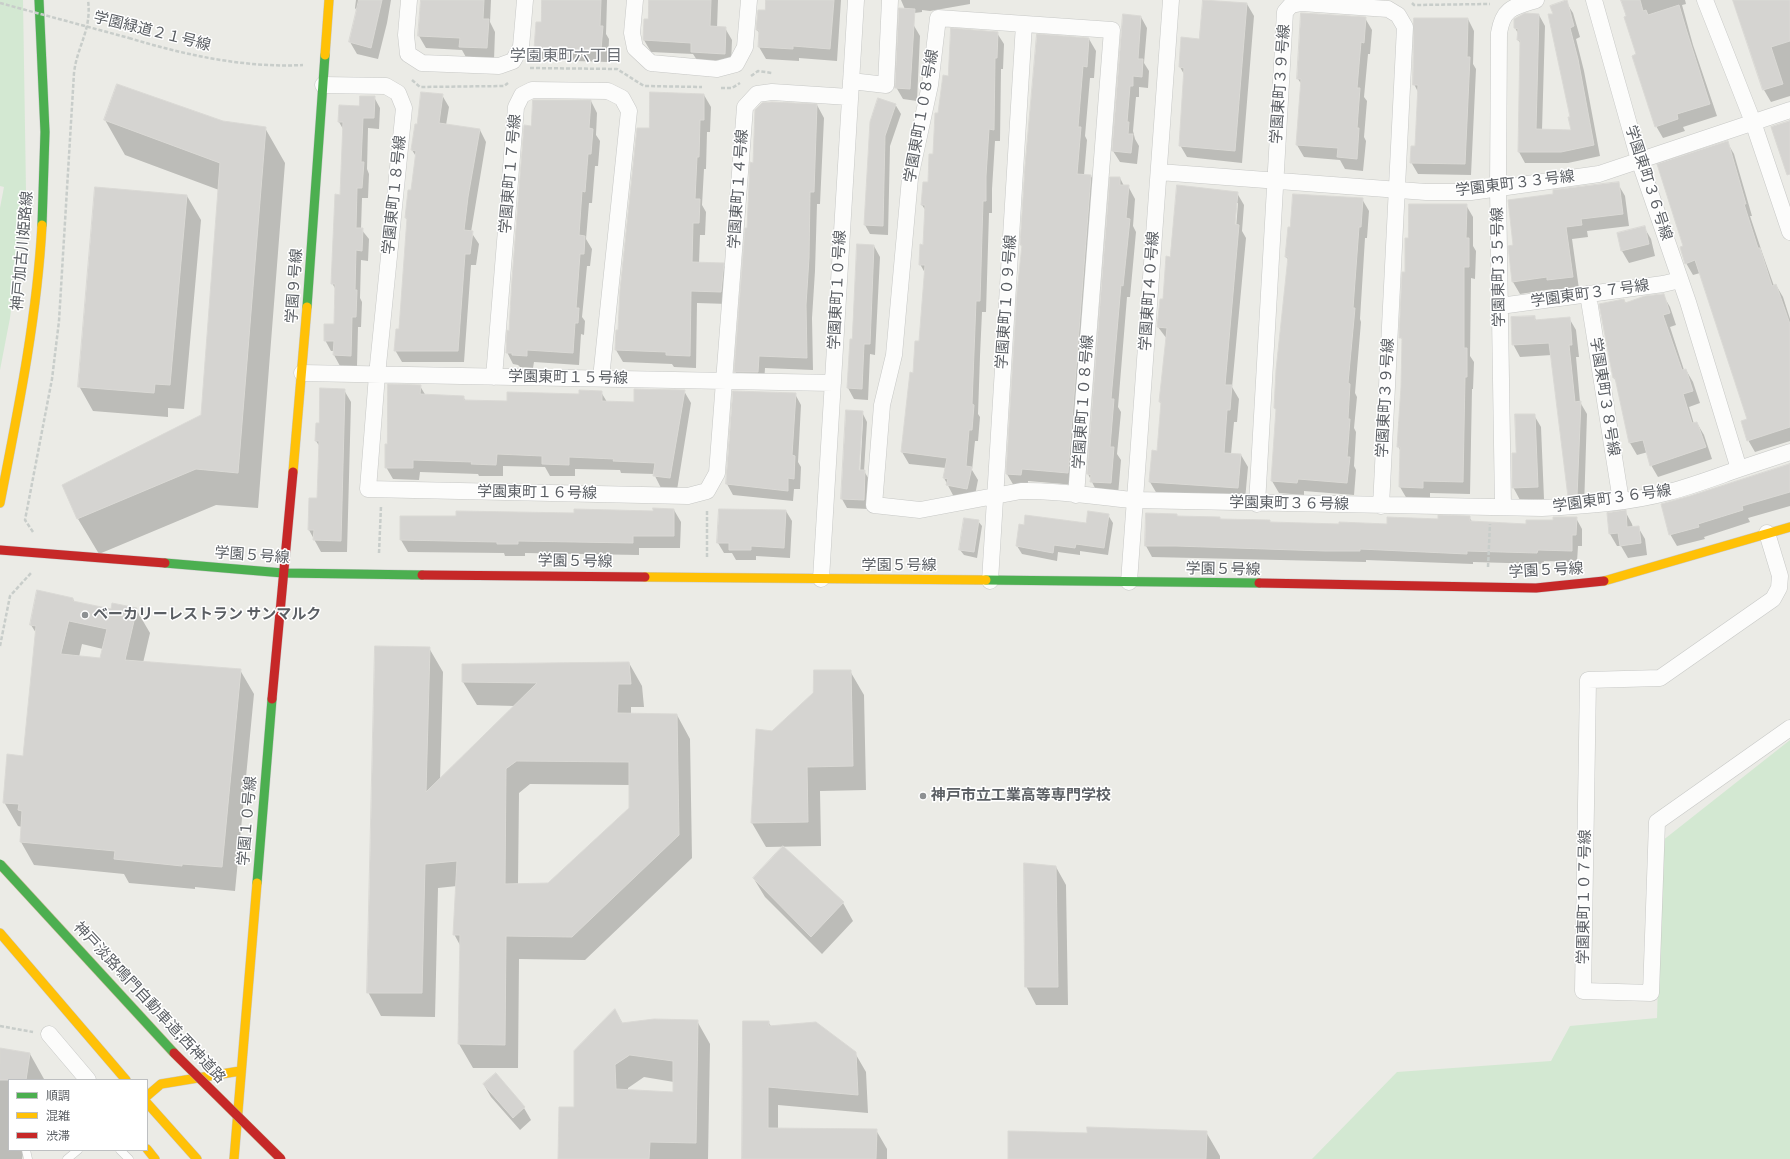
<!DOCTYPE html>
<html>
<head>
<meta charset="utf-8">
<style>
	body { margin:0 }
	#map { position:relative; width:1790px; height:1159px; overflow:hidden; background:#ebebe6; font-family:Signika,"Noto Sans JP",sans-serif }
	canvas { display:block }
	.legend { position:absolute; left:8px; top:1079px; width:140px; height:72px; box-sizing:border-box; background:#fff; border:1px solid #bdbfc1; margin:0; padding:5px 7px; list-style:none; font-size:12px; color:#5b5f64 }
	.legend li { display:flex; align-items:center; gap:8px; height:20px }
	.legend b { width:20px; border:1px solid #bdbfc1 }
</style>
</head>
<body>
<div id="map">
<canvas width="1790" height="1159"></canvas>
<ul class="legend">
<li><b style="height:5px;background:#4caf50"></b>順調</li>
<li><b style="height:5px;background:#ffc107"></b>混雑</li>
<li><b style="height:5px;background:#c62828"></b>渋滞</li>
</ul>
</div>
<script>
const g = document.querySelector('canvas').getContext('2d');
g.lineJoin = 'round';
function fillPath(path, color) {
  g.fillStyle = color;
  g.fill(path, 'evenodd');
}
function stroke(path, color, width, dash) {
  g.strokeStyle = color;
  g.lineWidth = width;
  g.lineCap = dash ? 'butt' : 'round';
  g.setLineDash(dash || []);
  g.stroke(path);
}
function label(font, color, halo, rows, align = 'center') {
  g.font = font + ' Signika,"Noto Sans JP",sans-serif';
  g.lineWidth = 3;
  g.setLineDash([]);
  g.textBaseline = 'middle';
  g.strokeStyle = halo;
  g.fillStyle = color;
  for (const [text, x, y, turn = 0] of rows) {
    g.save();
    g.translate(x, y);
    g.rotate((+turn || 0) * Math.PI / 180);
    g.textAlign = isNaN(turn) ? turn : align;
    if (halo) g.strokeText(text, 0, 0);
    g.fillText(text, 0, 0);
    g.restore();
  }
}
const green = new Path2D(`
	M0,0h23l3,191 -16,127 -10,52v-162l4,-21 -4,-1z
	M1790,740v419h-478l85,-87 154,-11 19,-35 87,-8 5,-177z`);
const shadow = new Path2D(`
	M356,0h35l-4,23 -9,36 -21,-5 -7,-12 7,-31 -2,-3z
	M421,0h70l-1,22 5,10 -1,28 -27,-1 -5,-9 -36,-2 -7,-12z
	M543,0h64l-1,34 3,5 -1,23 -66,-2 -7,-12 7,-25z
	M650,0h68l-1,28h8l7,12 -1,25 -32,-2 -6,-9 -42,-2 -7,-12 5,-20z
	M767,0h74l-4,61 -38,-3v3l-33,-2 -7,-12 1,-13 -3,-4 9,-19z
	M901,0h69v4l-40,7 -8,-1v2l-15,2z
	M1622,0h63l1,4 -4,1 11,40 24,71 -34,11 2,4 -22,7 -7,-12z
	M1733,0h57v96l-19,6 -7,-12z
	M1566,2l7,11 7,24 -4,2 8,32 16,85 -32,7h-43l-6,-11 2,-108 -3,-4 1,-5 -4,-7 24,-13 6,11 -3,104 30,1v-13l-18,-103z
	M1247,4l7,12 -12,147 -55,-6 -7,-12 5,-69 -5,-9 2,-29 18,2z
	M1141,17l6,11 -3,35 5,8 -1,17 -9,-1v10h-3l-3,34 2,8 4,7 -2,18 -17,-2 -7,-11z
	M1365,18l7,12 -2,24h-2l-4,43 3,4 -3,36 2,4 -3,30 -18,-2 -5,-9 -36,-3 -7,-12 5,-60 -4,-6z
	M1468,19l6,12 -1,33 3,5 -5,106 -53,-1 -7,-12 5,-14 2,-56 -4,-8z
	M913,24l7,12 -3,65 -14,-2 -7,-12z
	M997,33l7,11 -1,25h-2l-1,72h-5l-3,48v24h-3l-3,99h-4l-2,44 -2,58 2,3 -2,24h-3l-3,29 6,10 -4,20 -20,-3 -10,-19 2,-10 -37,-4 -7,-12 18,-110 5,-69 -5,-9 4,-18 2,-35 -4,-6 7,-22 10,-69 10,-37z
	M1089,39l7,12 -2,27h-4l-5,58 2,4 -3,35 7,1 7,12 -23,297 -47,-4v6l-14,-1 -7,-12 15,-227 -1,-3z
	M442,95l7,12 -3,18 34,5 6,12 -15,90 8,12 -3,21h-5l-7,97h-62l-7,-12 4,-20 9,-109 -2,-3 6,-27 5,-33 -5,-8 6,-25z
	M704,95l7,12 -1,25h-3l-1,37h-2l-2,36 4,7 -1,23h-5l-1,28 24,1 7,12 -2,28 -31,-1 -1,65 -22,-1 -2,-3 -49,-2 -7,-12 34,-221z
	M374,97l6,11 -1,21 -11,-1 -1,41 2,5 -1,24h-6l-1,31 8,10 -1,22 -7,-1 -1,38 2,4 -1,25h-3l-1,39h-17l-6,-11 1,-4h-4l-6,-11 10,-15 1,-35 -4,-7 9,-87 2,-67 -4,-7z
	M591,101l6,12 -1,22 4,6 -2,25h-3l-3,37h-3l-3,36 6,10 -2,17h-3l-5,51 3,4 -1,14 -3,-1 -2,31 -45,-3 -1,6 -13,-1 -2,-2 -5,-1 -6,-12 3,-20 21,-205z
	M895,104l6,10 -11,32 -2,89 -18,-1 -5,-9 6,-103z
	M817,105l7,13 -4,86h-3l-2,67 -3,47 1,52 -48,-2 -1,16h-22l-7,-13 19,-207z
	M105,120l118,2 42,6 20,35 -27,345 -42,-3 -117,49 -21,-35 -15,-34 139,-69 17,-226 -94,-35z
	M1727,142l7,12 18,62h-2l13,39 11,31 2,-1 7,12 7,22v122l-35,11 -7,-12v-21l-48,-146 -7,2 -7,-12 -1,-17z
	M1120,178l4,8h4l7,13 -2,27 3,6 -6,65h-3l-9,110 3,5 -4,42 4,6 -3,35 -20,-1 -10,-20z
	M1618,184l7,12 4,30 -42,5 1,6 -16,2 7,50 -24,3 -2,-3 -33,5 -7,-12 -4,-35 5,-1 40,-52z
	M1237,193l7,12 -2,26 4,7 -14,149 7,12 -2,23h-3l-3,32 10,1 7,12 -3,33 -88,-6 -7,-12 3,-31 5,1 4,-47 -2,-3 7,-63 -9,-12 12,-69zM1236,203h2l-2,26h-2z
	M187,196l14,24 -17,189 -16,-1v9l-75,-6 -14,-25z
	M1362,199l7,12 -2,27h-2l-5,81 1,3 -6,71 2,4 -3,31 2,4 -2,34 2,4 -2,25 -50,-4v4l-25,-2 -7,-12 5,-70 -2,-3 14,-147 -3,-4 3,-29z
	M1466,205l7,12v29l3,5 -1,28 -4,-1 -1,78 4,6 -1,27h-1l-2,105 -40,-1v7l-23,-1 -7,-12 1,-35 -3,-6v-24h2l3,-81 -3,-5 9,-97z
	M1644,227l7,12 4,17 -26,7 -7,-12 -4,-17z
	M874,246l6,11 -5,98 -5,-1 -2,46 -14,-1 -6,-11 3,-48h2z
	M1663,295l7,12 6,18 -6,2 14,43h2l7,12 7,21 -11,4 5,17 3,-1 7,12 8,24 -54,18 -7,-12 -3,-13 -11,3 -7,-12 -13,-60 -3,-5 10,-78 2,3z
	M1534,317l3,4 32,-3 7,12 3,27h-3l4,45 7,12 -3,94 -8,1 -7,-12 -17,-142 -32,2 -7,-13z
	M420,386l6,10 37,1 3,4 42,1 93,-10 6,10 28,1 49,-12 7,12 -14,87 -16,-2 -7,-14 -33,-1 -1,-3 -45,-1v7h-25l-5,-9 -42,-1v10h-24l-1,-2 -58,-2 -1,8 -26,-1 -7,-12z
	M344,390l7,12 -4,150h-26l-12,-22 9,-31 2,-52 -4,-6 4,-17z
	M734,392l61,2 6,11 -3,57 3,5 -1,22h-6l-1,12 -60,-6 -6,-11z
	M862,412l5,10 -3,49 6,10 -2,28 -21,-1 -5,-9zM861,420h2l-3,55h-2z
	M1534,415l7,12 3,72 -24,1 -7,-13 4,-33z
	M1790,465v41l-42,12 2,4 -46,15 1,2 -28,7 -7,-12 21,-37z
	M674,510l7,12 -1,26h-41v7l-114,-2v3h-20l-1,-3 -96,-1 -7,-12v-23l253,-5z
	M786,511l6,10 -2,37 -34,-2v4h-20l-4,-7h-8l-6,-10z
	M1625,511l7,13 1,4 5,-1 7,12 2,16 -19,3 -7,-12h-4l-7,-12z
	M1108,515l5,8 -5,32 -28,-4v4l-22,-3 -1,9 -35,-7 -5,-8 8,-20 62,-2z
	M1176,515l2,2 92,6 118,2 81,-8 4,6 54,2 49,-7 6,11v17h-4l-1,16 -33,-1 -1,3 -70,-2v2l-107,-4v2l-214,-5 -6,-11z
	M978,521l4,5 -5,32 -13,-3 -4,-5z
	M73,599l2,4 37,8 24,-2 14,24 -7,30 97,7 14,24 -19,197 -40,-4v2l-66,-6 -5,-9 -90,-9 -13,-23 1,-15 -4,-1 -14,-24 20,-45 12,-124 -5,-8zM82,644l21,5 -2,10 -22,-2z
	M429,648l14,24 -3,108 75,-74 -38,-1 -14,-23 166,-19 13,23 2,21h-13v8h46l13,24 2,119 -107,102 -66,-1 -1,109h-45l-14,-24 2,-97 -7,-13 3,-48 -19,2 -3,129 -54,-1 -13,-24zM530,784l100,1v23l-81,76 -31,1 1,-92z
	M850,671l14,24 2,95 -46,1 1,55 -55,1 -14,-24 20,-91z
	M1056,867l10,18 2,120h-32l-10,-19z
	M754,879l89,24 10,18 -31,33 -57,-57z
	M615,1010l8,14 74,-3 13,23 -2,115h-149l16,-51zM644,1077l30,5v11l-46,-2v-3z
	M768,1022l3,4 84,27 11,19 2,41 -90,-8v24l98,1 11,19v10h-144z
	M0,1049l30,5 14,25v1h-35v70h15l-2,9h-22z
	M495,1075l29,33 7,12 -11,10 -29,-33 -7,-12z
	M1206,1132l14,24v3h-211l79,-25z`);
const building = new Path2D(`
	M359,0h23l-11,48 -22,-6z
	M421,0h63l-1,19h6l-2,29 -28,-1 1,-9 -42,-2z
	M542,0h59l-1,26h3l-2,24 -67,-1 2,-27h5z
	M649,0h62l-1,26 16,1 -1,27 -34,-2v-9l-48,-3 1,-21h4z
	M766,0h68l-4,49 -37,-3v3l-35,-2 1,-17h-3l2,-20h7z
	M1203,0l44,3 -12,148 -56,-5 5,-78 -5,-1 2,-30 18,2z
	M1567,0l7,26 -4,2 8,31 16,86 -33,7h-43l2,-112h-3l1,-11 -4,-1v-9l11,-6 14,1 -3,115 35,1 -3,-13h2l-22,-103h5l-3,-8z
	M1621,0h19l3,11 3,-1 2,5 31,-10 8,27 23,72 -33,10 1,5 -23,8 -23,-71 4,-2 -12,-37 2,-1z
	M1733,0h57v41l-19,6 12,37 -20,6z
	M899,8l16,1 -5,80 -15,-1z
	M1301,13l65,4 -2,26 -3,-1 -4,46h3l-3,40h2l-2,31 -20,-2 1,-9 -42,-3 5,-66h-4z
	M1123,14l18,2 -3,43h5l-1,18 -9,-1v10h-3l-3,36h2l-1,12h5l-2,19 -19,-2z
	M1414,18h54l-1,39h3l-5,107 -55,-1 1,-17h4l3,-61h-5z
	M951,28l47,4 -1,26h-2l-1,72 -5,-1 -3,47v25h-3l-3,100h-4l-4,103 2,1 -2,25h-3l-3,36 6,1 -5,22 -21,-4 2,-6 -5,-1 4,-20 -46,-6 9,-80 3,1 2,-32h4l6,-76h-6l1,-21 3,1 2,-40h-4l2,-23h5l1,-28h4l2,-41h3l5,-38 5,1z
	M1037,34l52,4 -2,29 -4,-1 -5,61h3l-4,47 14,1 -23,298 -46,-4 -1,6 -15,-1 11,-182 5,-47h-2l5,-79z
	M117,84l106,37 43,6 -28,346 -42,-4 -119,50 -15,-34 139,-70 19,-252 -116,-43z
	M421,92l22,2 -4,29 41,6 -12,68 -4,33 9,1 -3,23h-5l-7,97h-64l2,-22h3l8,-111h-2l3,-28h3l5,-39 -5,-1 4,-26h2z
	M650,92l54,2v26h-4l-1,37h-2l-2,42h5l-1,24h-6l-1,39 32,1 -3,29 -30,-1 -1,65 -24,-1v-3l-51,-2 1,-20h2l2,-40 17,-162h12z
	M360,96h15l-1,22h-11l-2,44h3l-2,26h-5l-1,40h7l-1,23 -6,-1 -1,40h2l-1,27h-4l-1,39 -18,-1 1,-14h-10v-17h10l1,-40h-4l4,-90 5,1 3,-73h-5l1,-17 20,1z
	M878,98l18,6 -11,32 -2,90 -19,-1 6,-103z
	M533,100h58l-2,28 4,1 -2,25h-3l-3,38 -3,-1 -3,44 6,1 -1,18h-4l-4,54h3l-1,15h-3l-2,30 -46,-3v6l-15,-1v-2h-6l1,-23 2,1 3,-52 12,-154 7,1z
	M772,102l45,2 -3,88h-4l-1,66 -3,47 1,53 -48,-2 -1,16h-24l11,-144h2l3,-66 3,1 2,-53 7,-7z
	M1790,121v53l-3,1 -16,-48z
	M1728,141l18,63h-2l14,44h2l12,38 4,-2 14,40v103l-43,14 -6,-20 6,-2 -52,-159 -10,4 -5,-17 3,-1 -26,-82z
	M1110,177h10v8h9l-3,33 4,1 -7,67 -2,-1 -10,114h3l-4,48h4l-3,36 -21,-1 1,-7 -4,-1z
	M1619,182l4,32 -42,5 1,6 -16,2 7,50 -26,3v-3l-35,5 -4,-36 5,-1 -5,-45 45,-6v-4z
	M1177,185l61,7 -3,32 4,1 -14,160h7l-2,25h-3l-3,43 17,1 -3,34 -89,-6 3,-32 5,1 4,-49h-2l8,-74 -10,-1 3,-28h3l3,-43 4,1z
	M95,187l92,8 -17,190 -15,-1 -1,9 -76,-6z
	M1293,194l70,4 -2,29h-2l-6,81h2l-7,75 2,1 -2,35h2l-3,38h3l-3,26 -49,-4 -1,4 -26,-2 5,-72 -2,-1 2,-38 12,-113h-3l3,-30h2z
	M1409,204h58l-1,34h3v29h-5v81h3v29h-2l-2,105 -40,-1v7l-24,-1 1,-40h-3l4,-60 1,-49h-3l3,-66h3v-34h3z
	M1645,226l4,18 -28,7 -4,-18z
	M857,244l17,1 -4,99h-6l-2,45 -15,-1 3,-49h2z
	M1664,294l6,19 -7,2 19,55 4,-1 7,22 -10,3 9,29 5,-1 9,25 -56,19 -7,-26 -14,3 -14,-65h-2l-14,-74 25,-5 1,4 20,-7z
	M1535,316v4l35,-3 2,28h-3l6,57 6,-1 -4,95 -9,1 -19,-154 -37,2 -1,-28z
	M388,384l33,1 -1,9 44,2v4l43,1v-9l72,2v-4l23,1v10l32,1v-13l51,1 -15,88 -17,-2 2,-13 -42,-2 1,-2 -45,-2v8l-27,-1v-8l-45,-2 -1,11 -25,-1 1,-2 -59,-2v8h-28v-24h2z
	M320,388l25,1 -4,152 -28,-1 1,-10h-6l1,-32h8l2,-57h-4l1,-18h3z
	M733,391l63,2 -4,62 3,1 -1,23 -6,-1v13l-62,-7z
	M846,410l17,1 -4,59h6l-1,30 -23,-1z
	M1515,414h20l3,73 -26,1v-35h4z
	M1790,464v28l-48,14 1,4 -45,14 1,3 -30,8 -8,-31 29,-8z
	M653,508l21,1v27h-41v7l-115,-2v3h-21v-2l-97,-2v-24h56v-5l118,2v-4l79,2z
	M719,509l67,1 -2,38 -33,-2v4h-22v-7h-12z
	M1626,510l1,17 12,-1 2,17 -21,3 -2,-13 -9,1 -2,-21z
	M1088,511l21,3 -5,34 -28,-4 -1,4 -21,-3 -1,8 -37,-7 3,-22 5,1 1,-10 61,8z
	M1146,513l31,1v2l43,1v2l50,1v2l69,2v-2l48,2v-7l51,2v-4l32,1v5l56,3v-4h27v-3h24l-1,18h-4v16l-34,-1 -1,3 -70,-2v3l-107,-5v2h-35l-149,-5h-31z
	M964,518l15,2 -5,32 -15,-2z
	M37,590l36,8v3l38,8 1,-6 25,5 -12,52 116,9 -19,198 -40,-3v2l-68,-7 1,-8 -95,-9 2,-31 -4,-1 1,-6 -16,-1 4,-49 16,2 13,-130 -6,-1zM69,621l38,8 -7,29 -39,-4z
	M375,646l55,1 -4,145 111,-109 -75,-1v-18l167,-2 2,22h-13l-1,29 60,1 2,121 -107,102 -66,-1 -1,109 -47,-1 2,-109h-7l4,-74 -32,3 -3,129h-55zM517,761l112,1v46l-81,75 -43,1 1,-115z
	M814,670h37l2,96 -46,1 1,55 -57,1 5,-94 16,2 41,-38z
	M783,846l61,56 -33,35 -58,-59z
	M1024,863l32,3 2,121h-33z
	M615,1009l7,14 32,-4 44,1 -2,123 -46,-1 -1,17h-91l1,-52h15v-56zM630,1055l43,6v31l-57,-3 -1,-24z
	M743,1021h26v5l47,-4 40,30 2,43 -90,-8v41l109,1 -1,30h-134z
	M0,1048l30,5 -4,27h-26z
	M496,1073l29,34 -12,11 -30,-34z
	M1087,1127l120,4 -1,28h-198v-28l79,2z`);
const path = new Path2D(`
	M1412,3l2,2 76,-1
	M129,38c56,17 115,30 174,27
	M530,68l87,1 27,17 58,1
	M751,76l7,-5 14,2
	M412,80l8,7 84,-1 4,-3
	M721,88h11l8,-5
	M33,532l-8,-12 27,-141 7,-58 15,-248c3,-27 18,-43 14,-73
	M379,553l2,-47
	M707,557v-47
	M1488,567l2,-43
	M0,646l10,-50 21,-23
	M0,1026l33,6`);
const lane = new Path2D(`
	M26,1150l2,9
	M120,1150l9,9
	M67,1159l11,-9`);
const street = new Path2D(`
	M409,0l-3,35 2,19 14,9 77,3 14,-5 8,-14 4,-47
	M635,0l-3,33 3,15 16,15 66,6 19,-5 9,-17 4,-47
	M1705,0l48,122 37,110
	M851,81l35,4 4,-85
	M323,85l63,1 12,7 6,15 -27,267 -9,114 320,7 19,-5 10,-18 28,-366 12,-13 15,-2 77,5
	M1159,172l267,20h45l128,-18 191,-64
	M1588,294l33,207
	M1500,306l163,-22 17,-4
	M302,373l531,10
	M494,377l22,-270 6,-12 10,-5 76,1 14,7 7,13 -28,267
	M1739,469l51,-17
	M1076,495l36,-465 -174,-12 -8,67 -20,93 -16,177 -12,50 -8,100 46,5 101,-19c37,-1 76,6 113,9l408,8c42,-2 86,-5 127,-16 24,-6 47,-15 70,-23l-51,-167 -49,-142 -45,-160
	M1257,504l28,-492 6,-7 11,-2 86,6 10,6 7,12 -24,479
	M1503,507l-5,-318 1,-156c4,-25 14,-26 37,-33
	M1767,533l13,43 -1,12 -6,11 -113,79 -72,2 -5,311 68,2 6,-171 133,-94
	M821,579l35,-579
	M990,581l34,-557
	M1129,582l42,-582
	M49,1034l39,46`);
const fast = new Path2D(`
	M39,0l6,132 -3,93
	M307,307l18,-252
	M165,563l118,10 139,2
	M986,580l273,3
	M257,883l15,-184`);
const slow = new Path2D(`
	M325,55l4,-55
	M293,472l14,-165
	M0,503c18,-92 37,-185 42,-278
	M645,577l341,3
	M1604,581l186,-54
	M0,933l126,147
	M147,1096l14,-12 79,-13
	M147,1103l50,56
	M147,1149l8,10
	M234,1159l23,-276`);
const jam = new Path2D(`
	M0,550l165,13
	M422,575l223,2
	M1259,583l277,5 68,-7
	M272,699l21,-227`);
const pathBridge = new Path2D(`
	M0,3l129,35`);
const fastBridge = new Path2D(`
	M0,864l174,189`);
const jamBridge = new Path2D(`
	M174,1053l107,106`);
const markers = [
	[85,615,4,"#8d9092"],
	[923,796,4,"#8d9092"]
];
const streetNames = [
	["学園緑道２１号線",152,32,14],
	["学園東町３９号線",1281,84,-86],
	["学園東町１０８号線",922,116,-80],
	["学園東町１７号線",511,174,-85],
	["学園東町３６号線",1648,183,72],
	["学園東町３３号線",1515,184,-7],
	["学園東町１４号線",739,189,-86],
	["学園東町１８号線",395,195,-84],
	["神戸加古川姫路線",23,251,-85],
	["学園東町３５号線",1499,267,-91],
	["学園９号線",295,286,-86],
	["学園東町１０号線",838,290,-87],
	["学園東町４０号線",1150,291,-86],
	["学園東町３７号線",1590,294,-8],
	["学園東町１０９号線",1007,302,-86],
	["学園東町１５号線",568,378,1],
	["学園東町３８号線",1604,397,81],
	["学園東町３９号線",1386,398,-87],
	["学園東町１０８号線",1084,402,-86],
	["学園東町１６号線",537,493,1],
	["学園東町３６号線",1612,499,-8],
	["学園東町３６号線",1289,504,1],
	["学園５号線",252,556,4],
	["学園５号線",575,562,1],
	["学園５号線",899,566],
	["学園５号線",1223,570,1],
	["学園５号線",1546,571,-3],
	["学園１０号線",248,821,-85],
	["学園東町１０７号線",1585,897,-89],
	["神戸淡路鳴門自動車道;西神道路",149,1003,47]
];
const poiNames = [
	["ベーカリーレストラン サンマルク",93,615],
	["神戸市立工業高等専門学校",931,796]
];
const neighbourhoodNames = [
	["学園東町六丁目",566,57]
];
fillPath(green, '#d3e8d2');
fillPath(shadow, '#0003');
fillPath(building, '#d5d4d1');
stroke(building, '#dad9d5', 1);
stroke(lane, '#c7c8c6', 9);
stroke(street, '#c7c8c6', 17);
stroke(fast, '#c9c9c9', 10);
stroke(slow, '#c9c9c9', 10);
stroke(jam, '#c9c9c9', 10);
stroke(path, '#c8cdca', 2.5, [4, 2]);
stroke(lane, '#fcfcfb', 8);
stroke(street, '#fcfcfb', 16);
stroke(fast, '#4caf50', 9);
stroke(slow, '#ffc107', 9);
stroke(jam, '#c62828', 9);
stroke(fastBridge, '#c3b792', 10, []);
stroke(jamBridge, '#c3b792', 10, []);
stroke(pathBridge, '#c8cdca', 2.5, [4, 2]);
stroke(fastBridge, '#4caf50', 9);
stroke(jamBridge, '#c62828', 9);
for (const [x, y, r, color] of markers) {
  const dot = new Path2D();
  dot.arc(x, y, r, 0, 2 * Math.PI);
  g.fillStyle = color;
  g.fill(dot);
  stroke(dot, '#fff', 1.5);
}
label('15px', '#5b5f64', '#fff', streetNames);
label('bold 15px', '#5b5f64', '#fff', poiNames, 'left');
label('16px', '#6c7076', '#fff', neighbourhoodNames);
</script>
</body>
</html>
